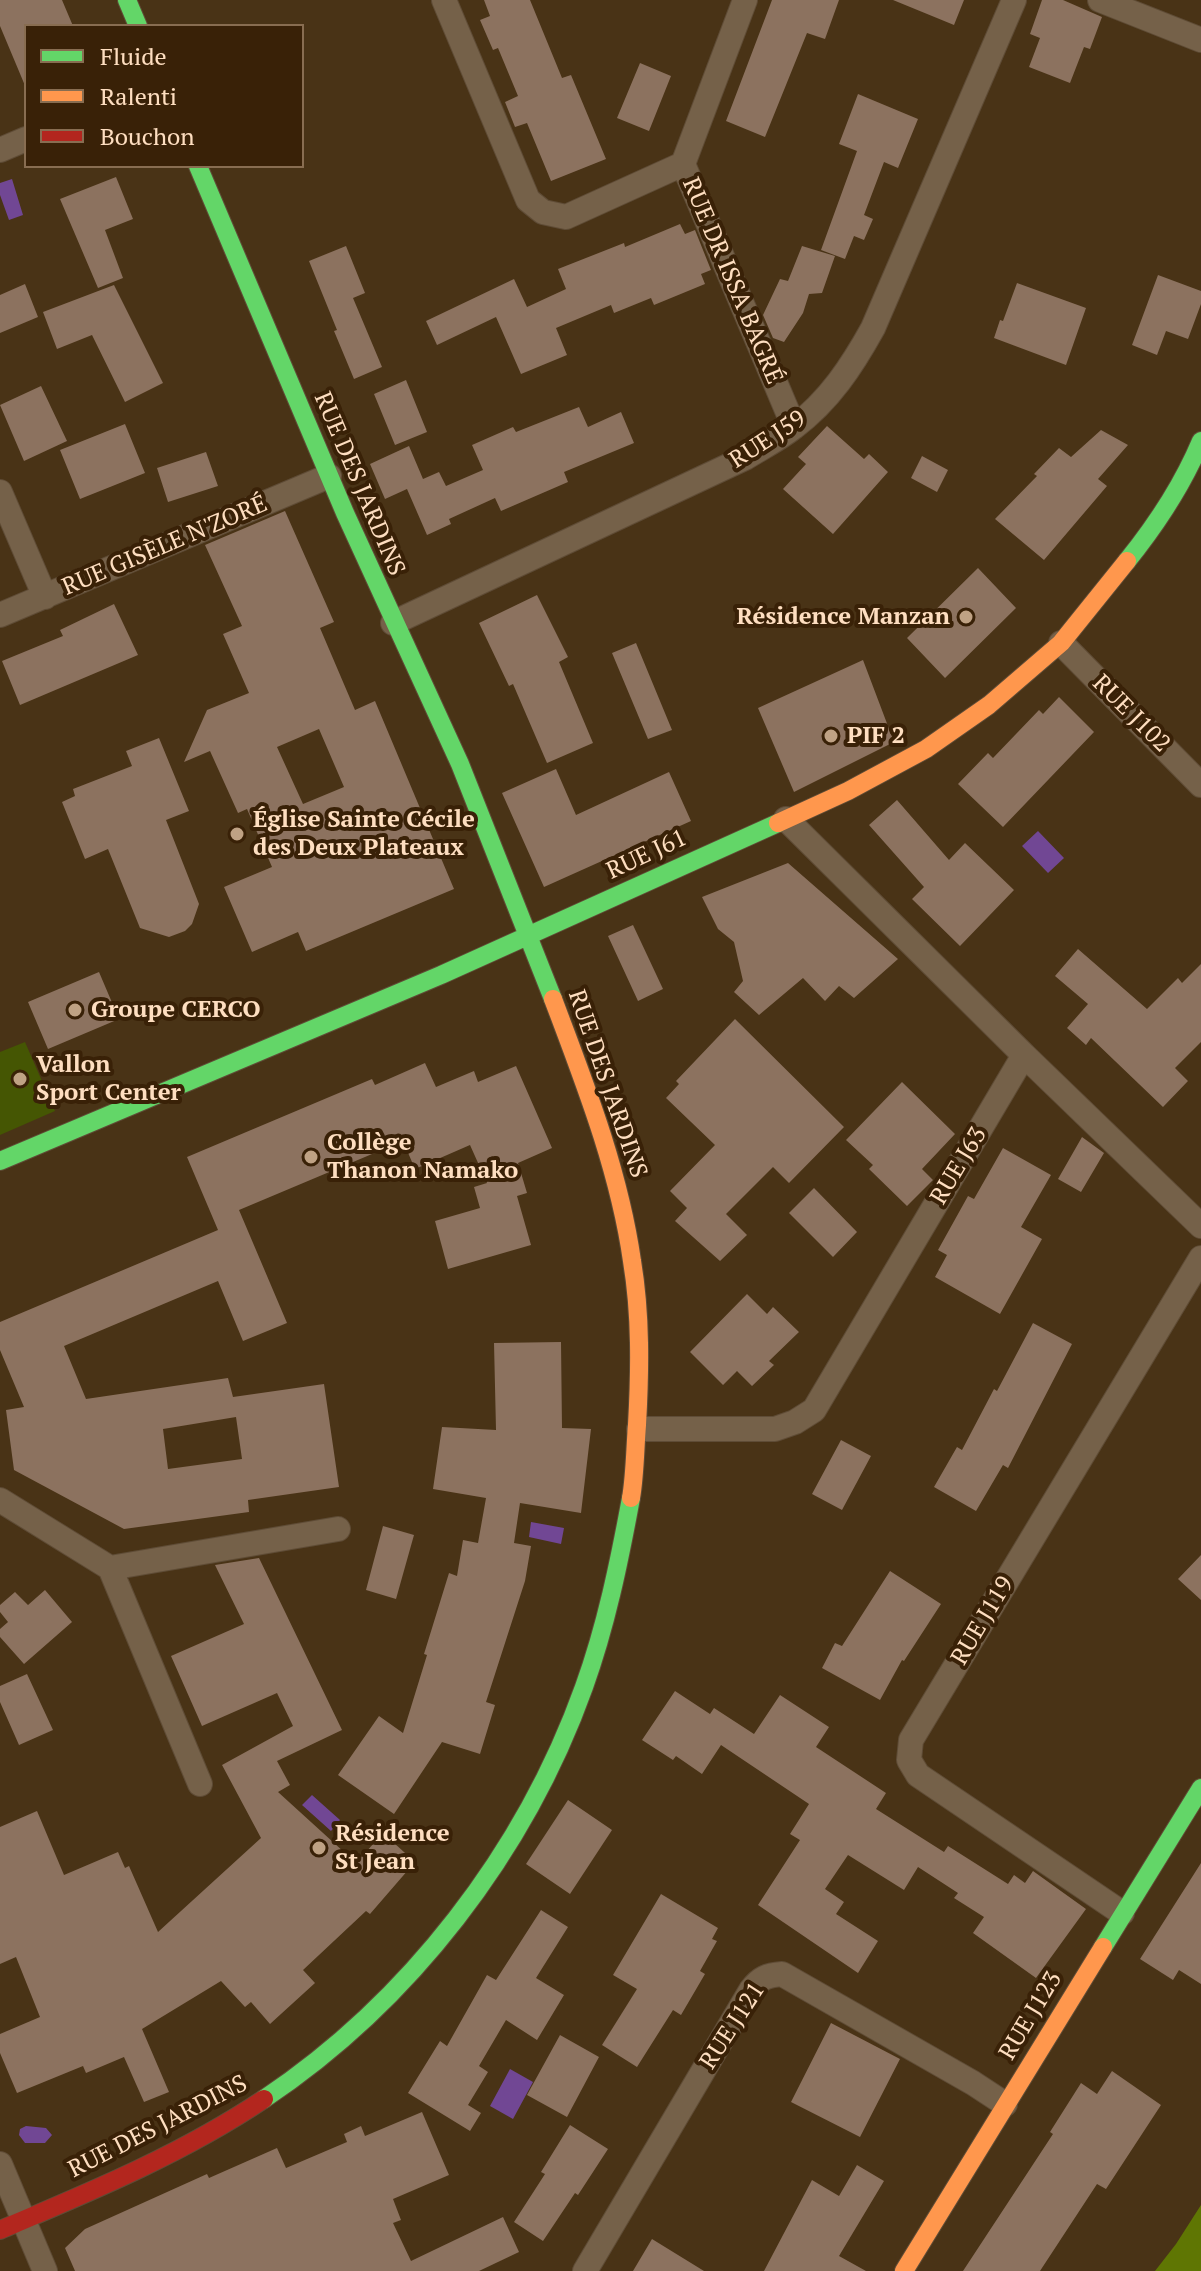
<!DOCTYPE html>
<html>
<head>
<meta charset="utf-8">
<style>
	body { margin:0 }
	#map { position:relative; width:1201px; height:2271px; overflow:hidden; background:#493316; font-family:"PT Serif",serif }
	canvas { display:block }
	.legend { position:absolute; left:24px; top:24px; width:280px; height:144px; box-sizing:border-box; background:#392107; border:2px solid #886d51; margin:0; padding:10px 14px; list-style:none; font-size:24px; color:#fedec0 }
	.legend li { display:flex; align-items:center; gap:16px; height:40px }
	.legend b { width:40px; border:2px solid #886d51 }
</style>
</head>
<body>
<div id="map">
<canvas width="1201" height="2271"></canvas>
<ul class="legend">
<li><b style="height:10px;background:#63d668"></b>Fluide</li>
<li><b style="height:10px;background:#ff974d"></b>Ralenti</li>
<li><b style="height:10px;background:#b3261e"></b>Bouchon</li>
</ul>
</div>
<script>
const g = document.querySelector('canvas').getContext('2d');
g.lineJoin = 'round';
function fillPath(path, color) {
  g.fillStyle = color;
  g.fill(path, 'evenodd');
}
function stroke(path, color, width, dash) {
  g.strokeStyle = color;
  g.lineWidth = width;
  g.lineCap = dash ? 'butt' : 'round';
  g.setLineDash(dash || []);
  g.stroke(path);
}
function label(font, color, halo, rows, align = 'center') {
  g.font = font + ' "PT Serif",serif';
  g.lineWidth = 8;
  g.setLineDash([]);
  g.textBaseline = 'middle';
  g.strokeStyle = halo;
  g.fillStyle = color;
  for (const [text, x, y, turn = 0] of rows) {
    g.save();
    g.translate(x, y);
    g.rotate((+turn || 0) * Math.PI / 180);
    g.textAlign = isNaN(turn) ? turn : align;
    if (halo) g.strokeText(text, 0, 0);
    g.fillText(text, 0, 0);
    g.restore();
  }
}
const green = new Path2D(`
	M25,1042l30,69 -55,24v-83z`);
const forest = new Path2D(`
	M1201,2205v66h-46l21,-27z`);
const water = new Path2D(`
	M12,179l11,36 -14,5 -9,-25v-12z
	M1038,831l26,27 -16,15 -26,-27z
	M531,1522l33,6 -3,16 -32,-7z
	M312,1795l28,25 -9,11 -29,-26z
	M510,2069l23,13 -20,37 -23,-13z
	M26,2126l20,2 6,7 -7,8h-20l-6,-8 1,-6z`);
const building = new Path2D(`
	M0,0h62l11,26h-47v62l-26,-62z
	M484,0h46l32,78 9,-3 35,84 -55,22 -24,-58 -12,4 -10,-25 13,-6 -20,-48 -5,2 -13,-30 10,-4z
	M772,0h67l-14,39 -18,-6 -42,104 -39,-16z
	M893,0h71l-10,25z
	M1042,0h21l39,17 -12,32 -6,-2 -14,36 -41,-16 11,-29 -10,-4z
	M640,63l31,13 -22,55 -32,-13z
	M858,94l60,25 -20,49 -14,-6 -20,53 9,4 -9,21 -10,-4 -9,23 -24,-9 36,-99 -18,-7z
	M116,177l17,42 -28,11 18,48 -25,10 -38,-89z
	M680,224l5,10 10,-4 16,40 -10,4 4,10 -51,21 -3,-7 -37,15 -3,-8 -55,23 11,27 -46,19 -25,-57 -59,28 -11,-24 88,-42 13,28 39,-18 -8,-20 66,-26 1,4z
	M346,246l19,47 -12,5 29,69 -28,12 -20,-48 3,-1 -28,-69z
	M802,246l33,10 -13,37 -13,1 -6,19 -19,29 -11,-4 -10,-23 17,-36 8,2z
	M1158,275l43,16v13l-13,35 -22,-8 -9,24 -25,-10z
	M1017,283l69,25 -20,57 -72,-27 6,-18 3,1z
	M25,284l13,33 -38,16v-38z
	M114,285l49,98 -38,19 -33,-67 -35,14 -14,-37z
	M406,380l21,52 -32,13 -21,-51z
	M41,386l26,55 -43,20 -24,-56z
	M579,407l9,20 33,-15 13,31 -70,29 4,10 -67,29 -6,-13 -46,21 2,5 -24,11 -20,-46 -22,10 -15,-35 39,-18 14,33 16,-7 7,14 37,-16 -11,-25 41,-18 3,5z
	M125,424l20,49 -65,26 -20,-49z
	M827,426l37,33 5,-5 19,18 -55,62 -50,-45 23,-25 -8,-7z
	M1101,430l27,15 -30,34 9,7 -63,74 -49,-41 42,-43 -3,-2 25,-26 12,9z
	M206,452l12,34 -50,16 -11,-34z
	M922,456l26,14 -11,22 -26,-14z
	M285,511l49,111 -14,6 35,82 20,-9 79,188 -148,62 -8,-19 -46,20 -28,-65 48,-20 -25,-58 -9,4 -28,-62 -26,11 23,-52 42,-17 -26,-59 19,-8 -37,-81zM319,729l25,58 -41,17 -26,-57z
	M978,568l38,40 -71,70 -38,-40z
	M537,595l31,62 -9,5 34,81 -46,20 -34,-79 -4,2 -30,-63z
	M114,604l24,51 -118,50 -18,-44 61,-25 -3,-6z
	M636,643l36,87 -24,9 -36,-86z
	M863,660l31,82 -100,50 -36,-84z
	M1059,697l35,35 -91,95 -45,-43 30,-31 5,5 46,-48 4,4z
	M159,738l30,73 -23,9 33,84 -7,20 -7,7 -16,6 -29,-9 -32,-79 -23,10 -23,-57 13,-6 -2,-7 59,-23 -6,-15z
	M556,769l20,46 93,-43 22,49 -147,66 -42,-94z
	M897,800l52,60 16,-17 49,47 -54,56 -48,-47 12,-12 -55,-62z
	M788,863l110,96 -44,39 -15,-12 -14,15 -22,-23 -44,37 -25,-23 9,-11 -9,-39 -16,-13 -16,-32z
	M633,925l30,64 -25,12 -30,-65z
	M1078,949l69,60 31,-31 4,5 19,-19v78l-26,26 13,13 -25,26 -72,-69 -5,7 -19,-17 21,-24 -33,-28z
	M99,972l20,47 -71,30 -20,-47z
	M735,1019l109,108 -55,56 -16,-16 -47,47 21,21 -27,26 -45,-40 12,-13 -17,-17 45,-46 -49,-47 13,-14 -3,-3z
	M425,1063l11,24 38,-16 4,11 38,-16 36,82 -34,15 9,30 -10,3 14,49 -83,24 -13,-48 45,-13 -6,-21 13,-4 -17,-38 -55,24 -12,-28 -164,69 48,113 -44,18 -25,-60 -154,65 22,53 142,-21 5,19 91,-13 15,103 -91,13 1,12 -125,17 -110,-59 -8,-60 18,-3 -24,-57v-28l218,-92 -31,-73 185,-78 3,6zM236,1417l6,42 -74,10 -5,-40z
	M902,1082l53,52 -33,35 11,11 -26,26 -38,-37 4,-4 -27,-25z
	M1082,1137l22,16 -23,39 -23,-13z
	M1003,1148l48,27 -30,52 21,12 -42,75 -65,-37 12,-22 -9,-5 30,-54 6,3z
	M814,1188l43,44 -24,25 -44,-44z
	M747,1294l20,20 6,-7 26,25 -30,29 5,4 -22,21 -15,-15 -14,14 -33,-33z
	M1033,1323l39,21 -64,124 -5,-3 -27,46 -42,-24 23,-40 5,3 32,-61 3,2z
	M561,1342l1,86 29,1 -10,84 -61,-10 -6,40 17,3 -6,35 -39,121 9,3 -15,49 -38,-12 -48,72 -56,-39 41,-59 24,17 24,-78 -3,-1 25,-81 8,3 6,-36 15,3 8,-45 -53,-9 9,-62 54,3 -2,-87z
	M841,1440l30,16 -29,54 -30,-16z
	M383,1526l31,9 -18,64 -30,-9z
	M1201,1555v45l-23,-21z
	M259,1558l83,172 -65,31 13,24 -12,7 78,71 27,-30 32,29 -45,52 -4,-3 -63,59 12,13 -45,41 -19,-22 -6,5 -24,-26 -79,48 27,63 -25,10 -20,-45 -38,16 -3,-7 -66,27 -17,-40v-19l40,-17 -24,-60 -16,7v-137l37,-16 27,64 54,-23 7,16 4,-2 29,66 103,-94 -39,-73 71,-39 -16,-33 -75,33 -31,-70 73,-32 -29,-59z
	M890,1571l51,33 -37,57 -2,-1 -22,40 -58,-32 13,-25 7,3z
	M45,1590l27,32 -48,42 -24,-27v-8l8,-7 -8,-10v-7l15,-13 13,13z
	M27,1674l26,56 -34,15 -19,-43v-16z
	M675,1691l35,23 4,-6 40,26 26,-39 49,32 -13,20 70,46 -10,16 68,43 4,-6 60,38 6,-9 11,8 8,-12 53,38 -50,69 -63,-45 11,-16 -30,-19 4,-5 -40,-26 -14,23 -56,-35 -23,34 19,13 -8,12 42,27 -20,32 -100,-68 42,-65 -10,-6 19,-30 -88,-59 -19,29 -26,-18 -3,4 -31,-20z
	M568,1800l44,30 -42,64 -44,-30z
	M1201,1863v121l-22,-14 -6,10 -33,-21z
	M661,1894l57,34 -6,11 5,2 -17,30 5,3 -24,41 -8,-5 -36,57 -35,-22 35,-56 -24,-14z
	M541,1910l27,17 -32,51 28,17 -27,45 -31,-20 -27,46 9,6 -20,33 13,8 -11,18 -62,-38 32,-52 7,5 40,-71 9,5z
	M831,2023l69,36 -40,78 -69,-35z
	M560,2035l39,22 -32,60 -40,-22z
	M1112,2071l49,34 -55,84 -9,-5 -57,87h-77l90,-137 -3,-2 31,-49 16,11z
	M422,2112l27,63 -56,24 8,21 -8,3 18,38 92,-44 16,35 -40,19h-404l-10,-23 20,-19 122,-55 2,4 68,-30 9,20 61,-26 -3,-8 17,-8 4,10z
	M570,2125l38,24 -30,46 -3,-2 -32,48 -29,-19 31,-48 -4,-2z
	M857,2165l27,16 -45,75 27,15h-102l48,-91 27,16z
	M652,2239l52,32h-71z`);
const street = new Path2D(`
	M444,0l84,200 15,12 23,5 117,-53
	M745,0l-62,164 111,263
	M1100,0l101,40
	M0,150l26,-11
	M0,492l45,105
	M0,615l329,-139
	M393,623l352,-165c16,-10 34,-19 49,-31 35,-26 58,-61 79,-99l141,-328
	M1061,643l140,142
	M1024,1055l177,171
	M639,1429h136l20,-7 19,-12 210,-355 -238,-236
	M0,1500l110,68 90,216
	M110,1568l228,-39
	M1122,1913l-204,-138 -9,-15 2,-20 290,-482
	M0,2164l45,107
	M585,2271l166,-281c9,-12 16,-15 31,-16l191,109 32,21`);
const fast = new Path2D(`
	M127,0l11,26
	M198,166l147,347 115,251 93,235
	M1127,561c29,-36 56,-77 74,-120
	M0,1161l441,-186 337,-152
	M1103,1947l98,-159
	M264,2099c145,-97 261,-247 320,-412 22,-61 35,-124 47,-189`);
const slow = new Path2D(`
	M778,823l70,-32 78,-42 63,-44 72,-62 66,-82
	M553,999c32,85 66,171 79,262 9,54 8,110 5,164 -2,24 -2,50 -6,73
	M904,2271l199,-324`);
const jam = new Path2D(`
	M0,2230c90,-38 182,-76 264,-131`);
const markers = [
	[966,617,8,"#bfa284"],
	[831,736,8,"#bfa284"],
	[237,834,8,"#bfa284"],
	[75,1010,8,"#bfa284"],
	[20,1079,8,"#bfa284"],
	[311,1157,8,"#bfa284"],
	[319,1848,8,"#bfa284"]
];
const streetNames = [
	["RUE DR ISSA BAGRÉ",732,281,67],
	["RUE J59",768,440,-33],
	["RUE DES JARDINS",359,484,67],
	["RUE GISÈLE N'ZORÉ",165,546,-23],
	["RUE J102",1131,714,45],
	["RUE J61",647,855,-25],
	["RUE DES JARDINS",607,1084,71],
	["RUE J63",959,1166,-59],
	["RUE J119",983,1621,-59],
	["RUE J123",1031,2016,-59],
	["RUE J121",733,2026,-57],
	["RUE DES JARDINS",158,2127,-27]
];
const poiNames = [
	["Résidence Manzan",950,617,"right"],
	["PIF 2",847,736],
	["Église Sainte Cécile",253,820],
	["des Deux Plateaux",253,848],
	["Groupe CERCO",91,1010],
	["Vallon",36,1065],
	["Sport Center",36,1093],
	["Collège",327,1143],
	["Thanon Namako",327,1171],
	["Résidence",335,1834],
	["St Jean",335,1862]
];
fillPath(green, '#455603');
fillPath(forest, '#5f7603');
fillPath(water, '#714794');
fillPath(building, '#8c725f');
stroke(street, '#5f4c36', 26);
stroke(fast, '#5f4c36', 20);
stroke(slow, '#5f4c36', 20);
stroke(jam, '#5f4c36', 20);
stroke(street, '#756149', 24);
stroke(fast, '#63d668', 18);
stroke(slow, '#ff974d', 18);
stroke(jam, '#b3261e', 18);
for (const [x, y, r, color] of markers) {
  const dot = new Path2D();
  dot.arc(x, y, r, 0, 2 * Math.PI);
  g.fillStyle = color;
  g.fill(dot);
  stroke(dot, '#392107', 3);
}
label('24px', '#fedec0', '#392107', streetNames);
label('bold 24px', '#fedec0', '#392107', poiNames, 'left');
</script>
</body>
</html>
